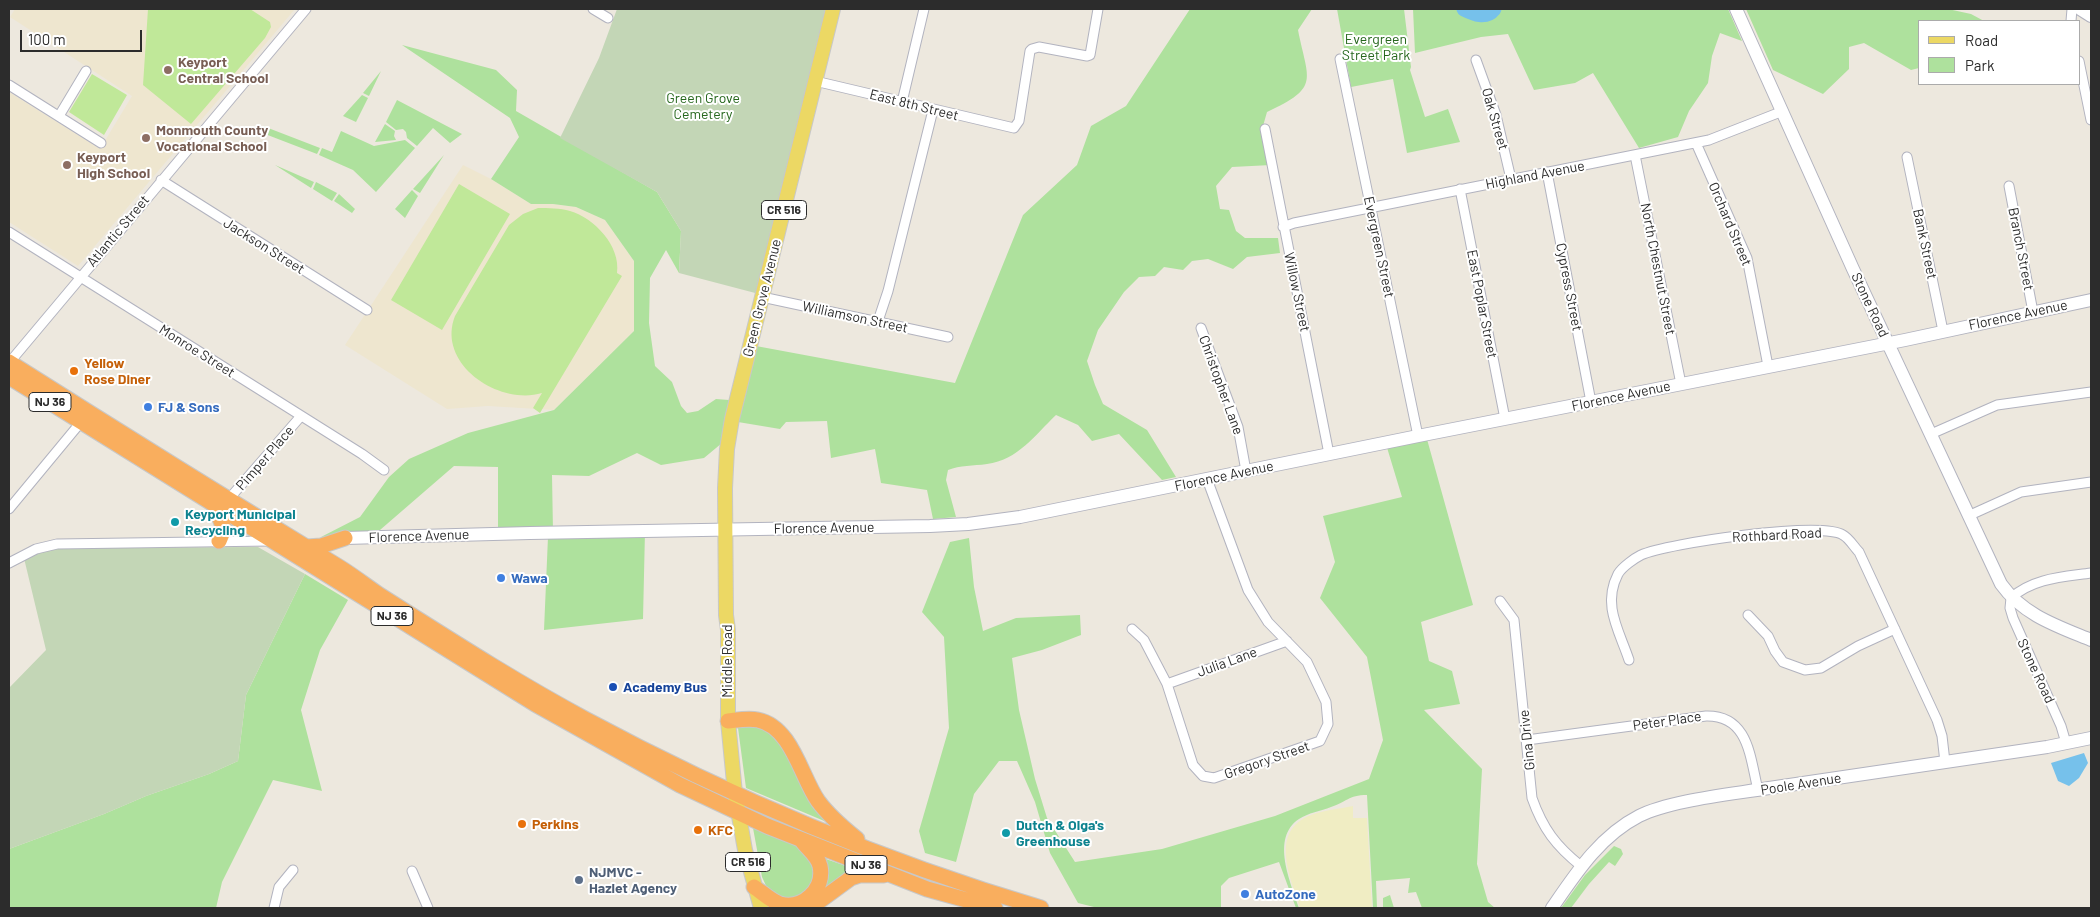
<!DOCTYPE html>
<html>
<head>
<meta charset="utf-8">
<style>
	body { margin:0 }
	#map { position:relative; width:2100px; height:917px; overflow:hidden; background:#ede8de; font-family:Barlow,sans-serif }
	canvas { display:block }
	.frame { position:absolute; inset:0; border:10px solid #2c2c2c; pointer-events:none }
	.legend { position:absolute; left:1918px; top:20px; width:162px; height:65px; box-sizing:border-box; background:#fff; border:1px solid #ababab; margin:0; padding:6px 9px; list-style:none; font-size:15px; color:#2c2c2c }
	.legend li { display:flex; align-items:center; gap:10px; height:25px }
	.legend b { width:25px; border:1px solid #ababab }
	.scale { position:absolute; left:20px; top:30px; width:122px; height:22px; box-sizing:border-box; border:2px solid #2c2c2c; border-top:0; padding-left:6px; font-size:15px; line-height:18px; white-space:nowrap; color:#2c2c2c; -webkit-text-stroke:4px #fff; paint-order:stroke }
</style>
</head>
<body>
<div id="map">
<canvas width="2100" height="917"></canvas>
<div class="frame"></div>
<ul class="legend">
<li><b style="height:6px;background:#ecd864"></b>Road</li>
<li><b style="height:14px;background:#aee19d"></b>Park</li>
</ul>
<div class="scale">100 m</div>
</div>
<script>
const g = document.querySelector('canvas').getContext('2d');
g.lineJoin = 'round';
function fillPath(path, color) {
  g.fillStyle = color;
  g.fill(path, 'evenodd');
}
function stroke(path, color, width, dash) {
  g.strokeStyle = color;
  g.lineWidth = width;
  g.lineCap = dash ? 'butt' : 'round';
  g.setLineDash(dash || []);
  g.stroke(path);
}
function label(font, color, halo, rows, align = 'center') {
  g.font = font + ' Barlow,sans-serif';
  g.lineWidth = 4;
  g.setLineDash([]);
  g.textBaseline = 'middle';
  g.strokeStyle = halo;
  g.fillStyle = color;
  for (const [text, x, y, turn = 0] of rows) {
    g.save();
    g.translate(x, y);
    g.rotate((+turn || 0) * Math.PI / 180);
    g.textAlign = isNaN(turn) ? turn : align;
    if (halo) g.strokeText(text, 0, 0);
    g.fillText(text, 0, 0);
    g.restore();
  }
}
const education = new Path2D(`
	M15,9h280l-217,257 -69,-44v-130l91,57 32,-53 -122,-79z
	M463,165l28,14 40,25h22l23,3 29,13 29,41v70l-80,79 -66,-4 -41,3 -102,-64z`);
const green = new Path2D(`
	M1190,9h122l-14,21c10,51 23,57 -31,82l-4,14 8,39 -39,2 -16,19 4,23 9,1 7,21 9,7h33l2,15 -33,4 -14,12 -25,-10 -16,2 -9,9 -19,-3 -9,9 -16,1 -15,15 -26,38 -11,31 8,24 8,19 44,26 29,47 -14,3 -43,-46 -27,7 -14,-16 -22,-10c-21,20 -38,45 -69,49 -14,2 -27,1 -39,6l-2,10 10,37 -23,2 -6,-29 -46,-7 -6,-34 -44,9 -4,-37 -41,1 -6,7 -42,-7 18,-76 199,37 68,-168 54,-50 14,-39 35,-20z
	M1337,9h67l7,58 -1,3 15,47 23,-8 12,33 -53,11 -14,-74 -42,8z
	M1413,9h315l14,32 -22,-8 -8,23 -4,27 -19,28 -11,26 -39,11 -46,-75 -18,10 -41,7 -26,-56 -27,3 -66,16z
	M1746,9h202l23,5 13,7h-65v47l-8,2 -47,-27 -15,4v22l-26,25 -50,-24z
	M402,45l94,25 21,20 -1,21 141,81 24,39 -2,42 -13,-23 -16,28 -1,45 6,43 17,16 9,24 6,7 11,-2 18,-12 13,1 -7,43 -18,15 -43,7 -24,-12 -48,23 -37,-1 1,57 92,-1 -2,88 -99,11 4,-93 -50,-5v-65l-44,-1 -74,64 -59,7 39,-20 29,-40 20,-18 59,-26 86,-23 80,-79v-70l-29,-41 -29,-13 -23,-3h-22l-40,-25 28,-42 -9,-19z
	M381,71l-12,25 -6,-3z
	M362,95l6,3 -12,24 -13,-6z
	M397,100l65,34 -12,9 -17,-15 -16,18 -10,-8 -1,-6 -3,-3 -7,1 -10,-8z
	M385,124l10,7 -1,5 2,4 -21,2z
	M263,126l57,22 -3,6 -52,-20z
	M341,131l33,15 31,-6 10,8 -39,44 -23,-22 -34,-15 3,-7 10,4z
	M444,155l-24,38 -7,-4z
	M275,165l39,17 -3,6z
	M316,182l21,11 -5,8 -19,-12z
	M412,190l6,6 -13,22 -10,-9z
	M339,194l16,15 -3,4 -18,-12z
	M1425,432l48,173 -52,17 8,39 23,10 8,33 -36,6 58,59 -5,95 11,38 7,6h-73l-6,-16 -8,1 2,-15 -34,3 1,27h-4l-6,-113c-19,0 -20,7 -36,12 -10,4 -23,6 -32,12 -29,19 -8,64 0,89h-3l-17,-46 -50,16 -8,8v22h-123l-20,-5 -28,-50 -15,-51 -18,-41h-18l-25,33 -18,68 -31,-9 -6,-22 30,-103 -5,-91 -22,-25 28,-70 19,-4 5,49 9,44 33,-13 64,-3 1,20 -39,15 -30,8 7,52 16,69 12,39 28,44 87,-13 113,-33 94,-37 14,-39 -16,-83 -47,-59 15,-36 -12,-46 79,-19 -17,-56z
	M305,574l43,26 -28,50 -19,60 21,81 -49,-11 -51,102 -6,26h-207v-59l95,-35 42,-18 63,-22 29,-13 8,-66z
	M746,723l28,8 55,92 -83,-35 -8,-60z
	M753,828l54,22 10,26 -10,18 -20,6 -19,-10 -6,-13z
	M1614,846l7,3 2,5 -8,12 -6,-4 -20,22 -18,24h-10l24,-33z
	M826,859l34,12 -38,19 5,-23z
	M1390,895l4,13h-11v-10z`);
const sand = new Path2D(`
	M1353,806v12h14l5,90h-72c-10,-32 -31,-77 11,-93 13,-5 28,-6 42,-9z`);
const cemetery = new Path2D(`
	M617,9h209l-67,285 -80,-21 2,-42 -24,-39 -97,-54 39,-80z
	M258,547l47,27 -59,121 -8,66 -29,13 -63,22 -42,18 -95,35v-161l37,-38 -23,-96 15,-6z`);
const pitch = new Path2D(`
	M148,9h102l20,13 1,5 -6,11 -74,86 -48,-39z
	M92,74l35,21 -23,40 -35,-23z
	M459,184l51,30 -68,116 -51,-30z
	M538,208c10,0 22,0 32,3 24,7 51,35 47,62l5,3 -82,137 -7,-5 9,-15c-43,13 -106,-29 -87,-77l54,-91 14,-11z`);
const water = new Path2D(`
	M2084,753l4,10 -9,15 -10,8 -11,-5 -7,-18z`);
const river = new Path2D(`
	M1464,9c10,5 22,10 30,0`);
const street = new Path2D(`
	M593,9l15,9
	M2071,21l1,-12
	M1340,59l78,377
	M1476,60l20,55 15,64
	M2079,61l12,59
	M815,81l199,47 5,-7 11,-70 2,-2 7,-2 48,9 3,-1 8,-46
	M9,85l92,58
	M902,102l22,-93
	M59,116l27,-45
	M1265,129l64,325
	M1696,143l51,115 21,108
	M1635,155l46,229
	M1907,157l36,174
	M1547,172l44,230
	M161,180l206,130
	M2009,186l24,126
	M1460,189l45,230
	M1283,227l11,-4 415,-83 74,-29
	M9,232l353,222 22,16
	M762,297l186,40
	M878,321l10,-30 45,-181
	M1201,328l37,99 8,44
	M9,363l297,-354
	M1931,434l66,-29 94,-13
	M228,500l73,-84
	M9,509l72,-87
	M1968,516l53,-24 70,-10
	M9,563l27,-14 21,-5 213,-3
	M1500,601l14,19 18,178c11,31 24,48 49,68
	M1748,615l20,21 7,15 8,11 22,8 16,-2 37,-22 37,-17
	M1132,629l12,11 23,44 26,81 10,11 11,2 106,-37 8,-17 -2,-22 -19,-40 -39,-40 -20,-32 -41,-111
	M1629,660c-10,-30 -27,-55 -11,-86 4,-7 17,-16 23,-19 26,-12 181,-34 202,-20 6,3 11,12 16,17l78,168 5,16 3,26
	M1167,684l120,-43
	M1527,740l179,-24c43,-1 44,42 52,74
	M2066,743l-5,-17 -48,-108 -3,-10 1,-10c22,-20 52,-21 80,-25
	M412,871l16,37
	M274,908l5,-21 14,-17`);
const secondary = new Path2D(`
	M1736,9l117,260 148,315c22,31 56,42 90,56
	M2080,9l11,7
	M345,538l185,-5 400,-7 38,-2 52,-7 398,-81 487,-96 186,-40
	M1552,908c24,-35 48,-72 87,-92 31,-16 95,-22 130,-28 93,-14 185,-27 278,-41l44,-9`);
const primary = new Path2D(`
	M761,908l-16,-58 -10,-57 -7,-72v-91l-2,-15 -1,-127 2,-39 5,-30 101,-410`);
const highway = new Path2D(`
	M9,362c109,69 220,138 330,205 13,8 26,18 39,27 68,43 136,87 207,125 145,78 298,142 456,189
	M9,377l526,327 145,81 87,41 160,63 68,19
	M216,508l8,21 -5,12
	M307,547l14,-1 24,-8
	M728,721c10,-1 20,-3 30,-1 34,7 43,57 60,81 11,15 24,26 39,38
	M754,887c8,5 17,14 26,17 23,6 45,-15 40,-38 -2,-10 -12,-17 -18,-25
	M810,908l41,-30 9,-3h24`);
const markers = [
	[168,70,5,"#8d6e63"],
	[146,138,5,"#8d6e63"],
	[67,165,5,"#8d6e63"],
	[74,371,5,"#e8710a"],
	[148,407,5,"#3f7fe0"],
	[175,522,5,"#0f9aa8"],
	[501,578,5,"#3f7fe0"],
	[613,687,5,"#1a4fb4"],
	[522,824,5,"#e8710a"],
	[698,830,5,"#e8710a"],
	[1006,833,5,"#0f9aa8"],
	[579,880,5,"#5c6f8a"],
	[1245,894,5,"#3f7fe0"]
];
const shields = [
	[784,210,45],
	[50,402,42],
	[392,616,42],
	[748,862,45],
	[866,865,42]
];
const shieldNames = [
	["CR 516",784,210],
	["NJ 36",50,402],
	["NJ 36",392,616],
	["CR 516",748,862],
	["NJ 36",866,865]
];
const parkNames = [
	["Evergreen",1376,39],
	["Street Park",1376,55],
	["Green Grove",703,98],
	["Cemetery",703,114]
];
const educationNames = [
	["Keyport",178,62],
	["Central School",178,78],
	["Monmouth County",156,130],
	["Vocational School",156,146],
	["Keyport",77,157],
	["High School",77,173]
];
const streetNames = [
	["East 8th Street",914,105,14],
	["Oak Street",1495,119,74],
	["Highland Avenue",1535,175,-11],
	["Orchard Street",1730,224,67],
	["Atlantic Street",118,231,-50],
	["Bank Street",1925,244,78],
	["Jackson Street",264,246,32],
	["Evergreen Street",1379,247,78],
	["Branch Street",2021,249,79],
	["North Chestnut Street",1658,269,79],
	["Cypress Street",1569,287,79],
	["Willow Street",1297,292,78],
	["Green Grove Avenue",762,298,-76],
	["East Poplar Street",1482,304,79],
	["Stone Road",1870,305,65],
	["Florence Avenue",2018,315,-12],
	["Williamson Street",855,317,12],
	["Monroe Street",197,351,32],
	["Christopher Lane",1221,385,70],
	["Florence Avenue",1621,396,-12],
	["Pimper Place",265,458,-49],
	["Florence Avenue",1224,476,-12],
	["Florence Avenue",824,528,-1],
	["Rothbard Road",1777,535,-3],
	["Florence Avenue",419,536,-2],
	["Middle Road",727,661,-90],
	["Julia Lane",1227,662,-20],
	["Stone Road",2036,671,65],
	["Peter Place",1667,721,-8],
	["Gina Drive",1527,740,-96],
	["Gregory Street",1267,760,-19],
	["Poole Avenue",1801,784,-9]
];
const foodNames = [
	["Yellow",84,363],
	["Rose Diner",84,379],
	["Perkins",532,824],
	["KFC",708,830]
];
const shopNames = [
	["FJ & Sons",158,407],
	["Wawa",511,578],
	["AutoZone",1255,894]
];
const cultureNames = [
	["Keyport Municipal",185,514],
	["Recycling",185,530],
	["Dutch & Olga's",1016,825],
	["Greenhouse",1016,841]
];
const transitNames = [
	["Academy Bus",623,687]
];
const serviceNames = [
	["NJMVC -",589,872],
	["Hazlet Agency",589,888]
];
fillPath(education, '#eee6cf');
fillPath(green, '#aee19d');
fillPath(sand, '#f0edc3');
fillPath(cemetery, '#c3d6b6');
fillPath(pitch, '#c0e899');
fillPath(water, '#76c1eb');
stroke(river, '#76c1eb', 15);
stroke(street, '#b2b3bf', 11);
stroke(secondary, '#b2b3bf', 14);
stroke(primary, '#c8c8c8', 16);
stroke(highway, '#c8c8c8', 17);
stroke(street, '#fff', 9);
stroke(secondary, '#fff', 12);
stroke(primary, '#ecd864', 14);
stroke(highway, '#f9ae5e', 15);
for (const [x, y, r, color] of markers) {
  const dot = new Path2D();
  dot.arc(x, y, r, 0, 2 * Math.PI);
  g.fillStyle = color;
  g.fill(dot);
  stroke(dot, '#fff', 2);
}
for (const [x, y, w] of shields) {
  const box = new Path2D();
  box.roundRect(x - w / 2, y - 9.5, w, 19, 4);
  g.fillStyle = '#fff';
  g.fill(box);
  stroke(box, '#2c2c2c', 1);
}
label('bold 12px', '#2c2c2c', null, shieldNames);
label('14px', '#26671d', '#fff', parkNames);
label('bold 14px', '#785e54', '#fff', educationNames, 'left');
label('14px', '#2c2c2c', '#fff', streetNames);
label('bold 14px', '#c56008', '#fff', foodNames, 'left');
label('bold 14px', '#366cbe', '#fff', shopNames, 'left');
label('bold 14px', '#0d838f', '#fff', cultureNames, 'left');
label('bold 14px', '#164399', '#fff', transitNames, 'left');
label('bold 14px', '#4e5e75', '#fff', serviceNames, 'left');
</script>
</body>
</html>
